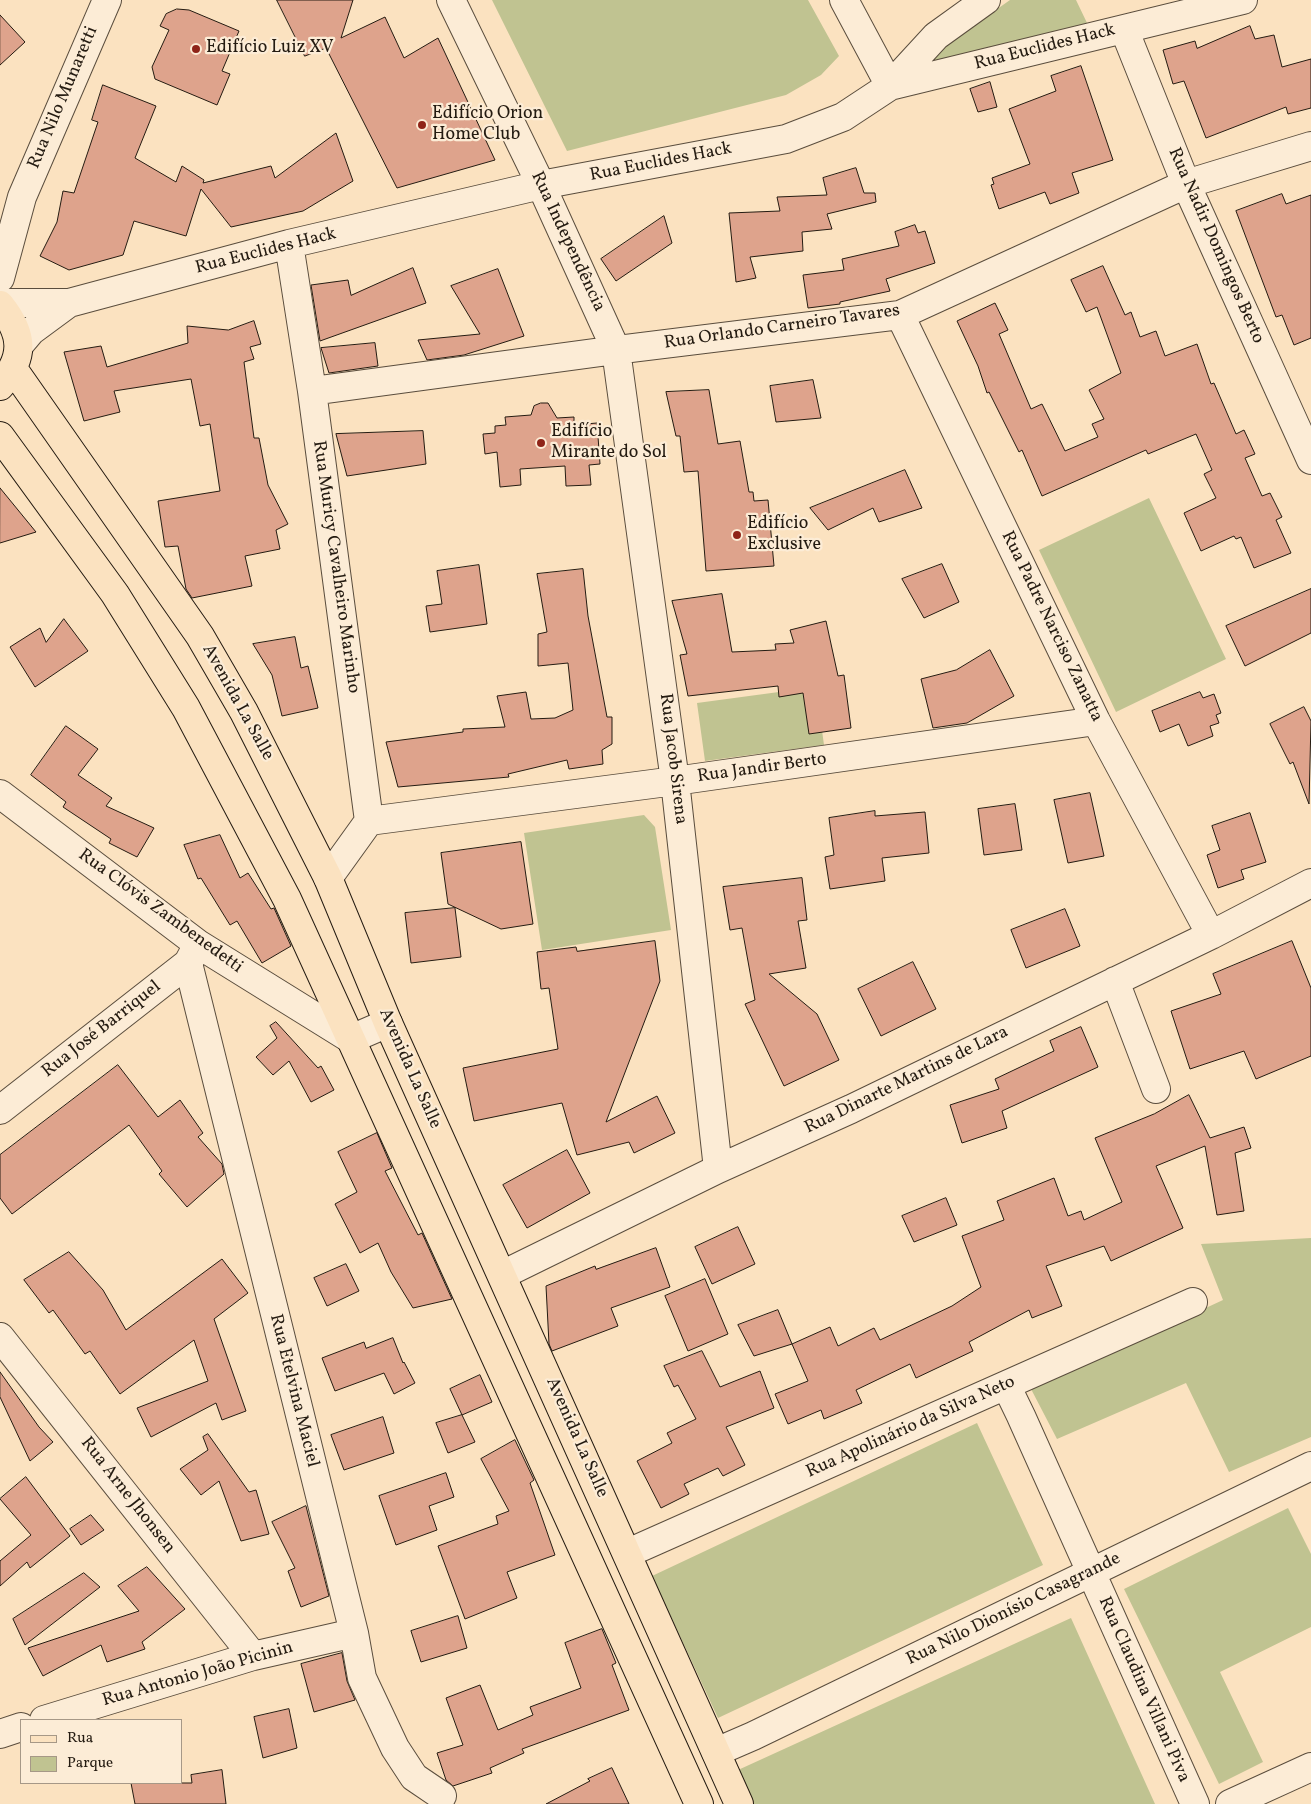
<!DOCTYPE html>
<html>
<head>
<meta charset="utf-8">
<style>
	body { margin:0 }
	#map { position:relative; width:1311px; height:1804px; overflow:hidden; background:#fbe2c0; font-family:Vollkorn,serif }
	canvas { display:block }
	.legend { position:absolute; left:20px; top:1719px; width:162px; height:65px; box-sizing:border-box; background:#fcecd6; border:1px solid #a69887; margin:0; padding:6px 9px; list-style:none; font-size:15px; color:#241b11 }
	.legend li { display:flex; align-items:center; gap:10px; height:25px }
	.legend b { width:25px; border:1px solid #a69887 }
</style>
</head>
<body>
<div id="map">
<canvas width="1311" height="1804"></canvas>
<ul class="legend">
<li><b style="height:6px;background:#fbe2c0"></b>Rua</li>
<li><b style="height:14px;background:#c0c391"></b>Parque</li>
</ul>
</div>
<script>
const g = document.querySelector('canvas').getContext('2d');
g.lineJoin = 'round';
function fillPath(path, color) {
  g.fillStyle = color;
  g.fill(path, 'evenodd');
}
function stroke(path, color, width, dash) {
  g.strokeStyle = color;
  g.lineWidth = width;
  g.lineCap = dash ? 'butt' : 'round';
  g.setLineDash(dash || []);
  g.stroke(path);
}
function label(font, color, halo, rows, align = 'center') {
  g.font = font + ' Vollkorn,serif';
  g.lineWidth = 4.5;
  g.setLineDash([]);
  g.textBaseline = 'middle';
  g.strokeStyle = halo;
  g.fillStyle = color;
  for (const [text, x, y, turn = 0] of rows) {
    g.save();
    g.translate(x, y);
    g.rotate((+turn || 0) * Math.PI / 180);
    g.textAlign = isNaN(turn) ? turn : align;
    if (halo) g.strokeText(text, 0, 0);
    g.fillText(text, 0, 0);
    g.restore();
  }
}
const green = new Path2D(`
	M492,0h316l31,56 -18,19 -35,20 -219,56z
	M1010,0h66l12,25 -188,53z
	M1149,498l77,161 -110,53 -77,-162z
	M816,687l8,58 -119,16 -8,-58z
	M644,815l11,12 16,103 -129,20 -18,-117z
	M1311,1238v199l-82,35 -43,-89 -129,56 -26,-50 192,-89 -22,-56z
	M977,1423l66,142 -325,153 -66,-142z
	M1288,1508l23,46v73l-91,45 43,90 -44,22 -95,-195z
	M1071,1618l84,186h-401l-16,-34z`);
const building = new Path2D(`
	M277,0h76l-12,38 44,-21 19,41 34,-20 57,122 -98,28 -71,-140 -21,8z
	M177,9l12,1 50,21 -17,40 8,3 -13,31 -62,-26 -3,-12 17,-37 -9,-4 6,-12z
	M0,15l25,27 -25,23z
	M1250,26l5,13 19,-4 8,32 29,-8v49l-23,6 -2,-7 -80,31 -22,-57 -11,3 -10,-34 32,-9 2,7z
	M1081,66l32,94 -41,13 7,20 -29,11 -5,-12 -46,17 -8,-24 3,-1 -2,-6 38,-14 -21,-55 47,-18 -5,-15z
	M990,82l7,25 -19,5 -8,-23z
	M103,85l53,21 -21,52 41,24 6,-16 22,14 -1,3 68,-17 4,12 61,-45 17,48 -50,30 -72,16 -30,-38 -15,47 -52,-15 -11,34 -54,15 -29,-14 17,-34 6,-31 11,2 24,-71 -6,-2z
	M856,168l8,25h11l1,9 -49,12 5,15 -30,3 1,19 -53,6 6,21 -20,4 -7,-69 51,-2 -3,-14 50,-2 -4,-17z
	M1282,194l4,10 25,-9v143l-17,7 -12,-30 -6,2 -40,-106z
	M664,216l8,27 -56,38 -15,-22z
	M915,225l3,8 7,-2 10,32 -49,16 4,12 -50,11v2l-32,4 -5,-33 41,-5 -2,-11 57,-13 -4,-14z
	M1103,266l22,49 6,-3 9,25 16,-6 9,25 32,-12 14,40 3,-1 22,51 8,-4 11,24 -10,4 17,38 8,-3 12,24 -6,3 15,33 -37,15 -13,-31 -5,2 -2,-3 -33,15 -17,-38 32,-15 -12,-24 8,-4 -16,-36 -48,20 -2,-4 -104,46 -20,-46 -3,2 -30,-60 -2,1 -9,-27 -21,-45 38,-18 13,27 -9,4 32,75 11,-5 23,47 33,-14 -6,-13 12,-5 -15,-29 32,-17 -24,-66 -11,5 -15,-32z
	M413,268l13,35 -106,38 -9,-56 37,-5 3,15z
	M498,269l26,67 -60,19 -37,5 -9,-20 62,-6 -29,-48z
	M254,321l7,23 -11,3 4,12 -10,3 10,76h5l9,47 20,39 -12,6 4,19 -35,7 7,30 -60,12 -6,-9 -8,-43 -13,1 -7,-46 62,-10 -10,-67 -10,2 -9,-47 -77,12 6,21 -36,9 -20,-69 37,-6 6,21 81,-24 -1,-17 41,4z
	M375,343l3,23 -49,7 -8,-25z
	M813,380l8,38 -45,4 -6,-36z
	M709,390l9,54 22,-3 9,51h4l1,9 14,-1 6,66 -68,5 -8,-100 -14,1 -4,-36h-4l-10,-44z
	M541,403h7l9,15 17,-1v8l23,-2 3,41 -11,1 2,20 -25,1 -1,-20 -45,3 1,16 -21,2 -3,-35 -12,2 -2,-20 12,-1v-7l11,-1 -1,-8 26,-2 3,-9z
	M423,431l3,33 -79,12 -11,-42z
	M905,470l17,38 -43,14 -6,-14 -45,22 -18,-22z
	M0,488l36,44 -36,11z
	M942,564l17,38 -35,16 -22,-39z
	M479,565l8,59 -57,8 -4,-26 16,-2 -5,-33z
	M583,569l5,47 19,101h5v27l-10,6 1,14 -34,5 -2,-9 -59,14 1,3 -111,10 -12,-45 77,-10v-3l42,-2 -8,-31 29,-4 5,27 24,-1 18,-8 -5,-47 -30,3v-32l9,-2 -10,-58z
	M1311,589v44l-66,33 -19,-40z
	M722,594l10,58 44,-2 -1,-6 19,-1 -4,-13 36,-9 12,55 6,-1 7,53 -42,6 -6,-41 -24,4 -1,-11 -90,10 -8,-41 7,-1 -15,-53z
	M64,619l24,32 -53,36 -25,-40 30,-19 6,14z
	M295,637l6,31 7,-2 10,42 -36,8 -10,-41 -19,-31z
	M990,650l24,46 -47,27 -34,5 -12,-49 35,-9z
	M1200,692l3,6 11,-4 7,19 -5,2 3,8 -9,3 3,10 -25,10 -9,-22 -19,8 -8,-21z
	M1304,707l7,14 -2,83 -16,-42 -3,2 -20,-40z
	M66,726l32,23 -20,26 34,23 -6,8 48,22 -17,29 -28,-14 2,-4 -48,-32 3,-5 -35,-27z
	M1090,793l14,63 -36,7 -14,-63z
	M1015,804l7,46 -38,5 -6,-46z
	M875,811v5l50,-4 4,41 -47,5 3,23 -55,8 -5,-32 9,-2 -5,-37z
	M1250,813l16,49 -25,8 3,9 -26,9 -11,-33 13,-5 -8,-24z
	M220,835l20,43 8,-5 23,36 3,-1 17,38 -29,17 -25,-42 -7,4 -29,-47 -3,1 -14,-34z
	M521,842l12,82 -32,5 -53,-25 -7,-51z
	M802,878l5,42 -9,1 8,47 -37,6 48,40 22,46 -55,26 -39,-82 10,-4 -13,-72 -12,2 -7,-43z
	M455,908l6,49 -50,6 -6,-50z
	M1065,909l15,37 -54,22 -15,-38z
	M655,941l5,40 -54,141 51,-26 18,37 -41,20 -5,-11 -52,13 -15,-52 -88,18 -11,-53 95,-19 -9,-61 -8,1 -4,-37 39,-5 1,4z
	M1292,941l19,47v68l-55,23 -12,-28 -54,18 -19,-58 50,-17 -8,-20z
	M913,962l23,47 -55,27 -23,-47z
	M276,1022l42,46 3,-2 13,24 -23,12 -22,-41 -16,14 -17,-18 21,-19 -7,-12z
	M1081,1027l17,40 -96,44 5,17 -45,15 -12,-38 49,-16 -4,-10 59,-28 -4,-10z
	M118,1065l40,52 22,-17 23,33 -5,4 24,27 2,10 -37,33 -28,-33 3,-3 -33,-46 -117,89 -12,-16v-43z
	M1189,1095l21,43 34,-11 7,21 -16,5 9,58 -27,4 -12,-69 -49,20 27,62 -72,33 -7,-15 -58,20 16,40 -30,12 -3,-8 -60,32 4,9 -57,27 -6,-14 -54,26 6,13 -38,16 -3,-9 -33,14 -13,-30 33,-13 -16,-37 38,-17 8,19 36,-18 6,12 72,-34 29,-19 -19,-51 42,-16 -7,-19 57,-23 14,38 13,-5 3,9 38,-18 -27,-64 59,-24z
	M377,1133l15,35 -7,3 33,64 4,-2 30,66 -39,9 -22,-36 -13,-29 -18,10 -25,-49 22,-12 -19,-40z
	M567,1150l23,43 -63,35 -24,-43z
	M946,1198l11,27 -43,17 -12,-26z
	M738,1227l17,37 -43,20 -17,-37z
	M656,1248l14,39 -59,21 7,18 -66,25 -3,-7 -3,-58 49,-20 1,3z
	M69,1252l34,38 23,40 96,-71 26,34 -34,26 32,92 -24,9 -6,-17 -65,34 -14,-29 71,-27 -14,-41 -74,54 -30,-43 -5,3 -32,-44 -4,3 -25,-33z
	M346,1264l13,27 -32,15 -13,-28z
	M705,1279l23,55 -40,17 -23,-55z
	M778,1310l14,34 -38,12 -16,-31z
	M393,1338l10,25 1,-1 11,21 -21,11 -10,-21 -49,18 -13,-33 42,-16 2,6z
	M702,1351l18,36 40,-16 14,37 -48,19 19,38 -22,11 -5,-8 -34,16 5,10 -28,14 -24,-47 35,-18 -5,-10 29,-14 -18,-34 -4,2 -10,-21z
	M0,1372l39,55 14,15 -23,19 -30,-64z
	M480,1375l12,27 -30,13 -12,-26z
	M462,1415l13,27 -27,11 -12,-30z
	M383,1417l11,36 -50,17 -13,-35z
	M208,1434l41,58 7,-2 13,44 -28,7 -22,-60 -18,14 -21,-26 28,-19 -5,-13z
	M515,1440l19,40 -4,3 25,72 -48,17 10,26 -52,21 -27,-73 60,-22 -2,-8 13,-5 -28,-52z
	M446,1473l8,24 -25,9 8,24 -41,15 -17,-49z
	M26,1477l44,59 -40,32 -3,-6 -27,24v-25l31,-26 -31,-36z
	M306,1506l23,90 -28,11 -13,-36 7,-3 -23,-46z
	M91,1515l13,15 -23,15 -11,-16z
	M147,1567l38,42 -43,33 3,7 -38,13 -6,-17 -58,31 -15,-28 111,-37 -21,-25z
	M84,1573l16,14 -75,58 -12,-26z
	M458,1616l9,32 -46,14 -10,-31z
	M602,1629l14,34 -4,2 17,45 -107,39 2,4 -34,15 2,5 -39,13 -7,-6 -9,-27 26,-8 -17,-47 34,-13 18,45 35,-15 -3,-8 51,-19 -16,-45z
	M342,1653l5,28 8,19 -41,12 -13,-48z
	M289,1709l8,39 -34,10 -9,-41z
	M612,1768l17,36h-83l44,-23 -2,-2z
	M222,1770l4,34h-91l-4,-21h61l-1,-8z`);
const minor = new Path2D(`
	M451,0l90,185 75,165 59,431 43,388
	M844,0l46,86
	M1124,29l62,155 125,276
	M890,86l46,-50 50,-36
	M289,244l23,147 57,430 -41,57
	M0,278l22,-81 85,-197
	M0,303h69l220,-59 252,-59 245,-46 57,-22 47,-31 353,-86
	M900,315l196,406 115,214
	M20,344l11,-13 38,-28
	M312,391l304,-41 284,-35 286,-131 125,-38
	M0,794l198,150 153,95 37,-16
	M369,821l306,-40 421,-60
	M188,963l166,670 8,45 33,70 19,29 28,19
	M1115,981l41,108
	M0,1110l188,-147 7,-13
	M502,1275l216,-106 133,-60 360,-174 100,-52
	M0,1337l253,319
	M1006,1385l15,31 174,388
	M628,1553l565,-251
	M44,1720l209,-64 101,-23
	M0,1734l21,-7
	M716,1752l37,-16 558,-270
	M1230,1804l81,-37`);
const major = new Path2D(`
	M0,305c24,30 25,52 0,81
	M14,370l186,266 44,76 84,166 60,145 351,781
	M0,436l115,158 71,114 101,191 412,905`);
const markers = [
	[196,49,5,"#8f2418"],
	[422,125,5,"#8f2418"],
	[541,443,5,"#8f2418"],
	[737,535,5,"#8f2418"]
];
const streetNames = [
	["Rua Euclides Hack",1045,48,-14],
	["Rua Nilo Munaretti",64,98,-67],
	["Rua Euclides Hack",661,163,-11],
	["Rua Independência",567,242,65],
	["Rua Nadir Domingos Berto",1215,246,66],
	["Rua Euclides Hack",266,252,-14],
	["Rua Orlando Carneiro Tavares",782,328,-8],
	["Rua Muricy Cavalheiro Marinho",335,567,82],
	["Rua Padre Narciso Zanatta",1051,627,64],
	["Avenida La Salle",237,703,61],
	["Rua Jacob Sirena",672,759,83],
	["Rua Jandir Berto",762,769,-8],
	["Rua Clóvis Zambenedetti",160,912,36],
	["Rua José Barriquel",102,1030,-38],
	["Avenida La Salle",409,1069,66],
	["Rua Dinarte Martins de Lara",907,1081,-26],
	["Rua Etelvina Maciel",293,1391,76],
	["Rua Apolinário da Silva Neto",911,1428,-24],
	["Avenida La Salle",576,1438,66],
	["Rua Arne Jhonsen",127,1496,52],
	["Rua Nilo Dionísio Casagrande",1014,1610,-26],
	["Rua Antonio João Picinin",198,1675,-16],
	["Rua Claudina Villani Piva",1143,1690,66]
];
const poiNames = [
	["Edifício Luiz XV",206,49],
	["Edifício Orion",432,115],
	["Home Club",432,136],
	["Edifício",551,433],
	["Mirante do Sol",551,454],
	["Edifício",747,525],
	["Exclusive",747,546]
];
fillPath(green, '#c0c391');
fillPath(building, '#dea38c');
stroke(building, '#241b11', 1);
stroke(minor, '#5a4d3d', 30);
stroke(major, '#241b11', 30);
stroke(minor, '#fcecd6', 28);
stroke(major, '#fbe2c0', 28);
for (const [x, y, r, color] of markers) {
  const dot = new Path2D();
  dot.arc(x, y, r, 0, 2 * Math.PI);
  g.fillStyle = color;
  g.fill(dot);
  stroke(dot, '#fcecd6', 2);
}
label('18px', '#241b11', '#fcecd6', streetNames);
label('18px', '#241b11', '#fcecd6', poiNames, 'left');
</script>
</body>
</html>
